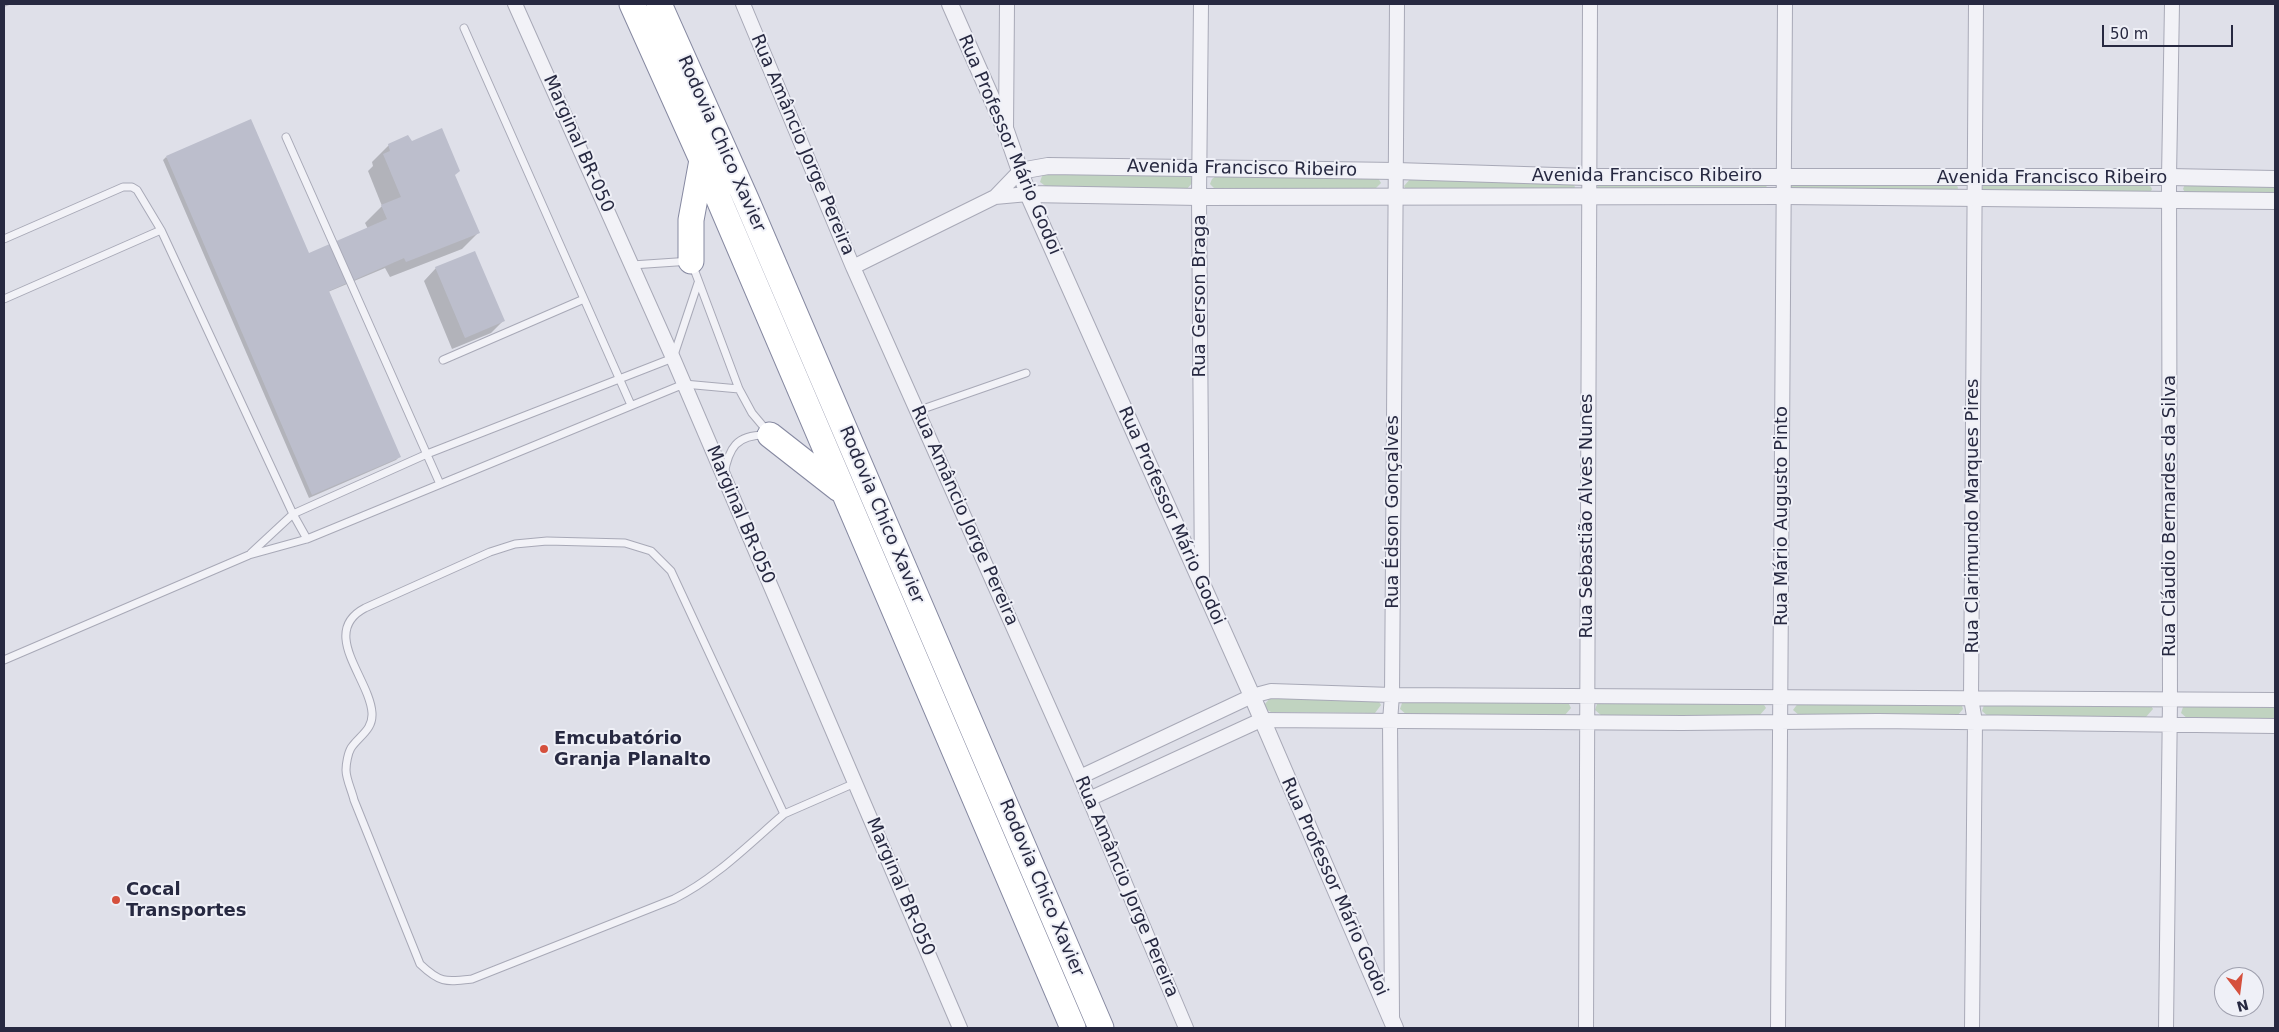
<!DOCTYPE html>
<html>
<head>
<meta charset="utf-8">
<style>
	body { margin:0 }
	#map { position:relative; width:2279px; height:1032px; overflow:hidden; background:#dfe0e9; font-family:"DejaVu Sans",sans-serif }
	canvas { display:block }
	.frame { position:absolute; inset:0; border:5px solid #272941; pointer-events:none }
	.north { position:absolute; left:2214px; top:967px; width:50px; height:50px; box-sizing:border-box; background:#eff0f7; border:1px solid #9fa0ae; border-radius:50%; rotate:165deg; font-size:14px; font-weight:700; line-height:20px; text-align:center; color:#272941 }
	.north::after { content:''; display:block; margin:auto; width:18px; height:22px; background:#d5503d; clip-path:polygon(50% 0,100% 100%,50% 72%,0 100%) }
	.scale { position:absolute; left:2102px; top:25px; width:131px; height:22px; box-sizing:border-box; border:2px solid #272941; border-top:0; padding-left:6px; font-size:15px; line-height:18px; white-space:nowrap; color:#272941; -webkit-text-stroke:4px #eff0f7; paint-order:stroke }
</style>
</head>
<body>
<div id="map">
<canvas width="2279" height="1032"></canvas>
<div class="frame"></div>
<div class="north">N</div>
<div class="scale">50 m</div>
</div>
<script>
const g = document.querySelector('canvas').getContext('2d');
g.lineJoin = 'round';
function fillPath(path, color) {
  g.fillStyle = color;
  g.fill(path, 'evenodd');
}
function stroke(path, color, width, dash) {
  g.strokeStyle = color;
  g.lineWidth = width;
  g.lineCap = dash ? 'butt' : 'round';
  g.setLineDash(dash || []);
  g.stroke(path);
}
function label(font, color, halo, rows, align = 'center') {
  g.font = font + ' "DejaVu Sans",sans-serif';
  g.lineWidth = 4;
  g.setLineDash([]);
  g.textBaseline = 'middle';
  g.strokeStyle = halo;
  g.fillStyle = color;
  for (const [text, x, y, turn = 0] of rows) {
    g.save();
    g.translate(x, y);
    g.rotate((+turn || 0) * Math.PI / 180);
    g.textAlign = isNaN(turn) ? turn : align;
    if (halo) g.strokeText(text, 0, 0);
    g.fillText(text, 0, 0);
    g.restore();
  }
}
const green = new Path2D(`
	M1047,174l139,1 5,2 2,5 -6,7 -139,-1 -8,-6 2,-6z
	M1216,176l162,2 3,5 -7,7 -157,1 -7,-7 2,-5z
	M1411,178l161,3 3,6 -2,4h-166l-3,-5z
	M1599,182l168,3 -2,6 -166,1 -2,-4z
	M1790,182l166,1 2,5 -2,4h-166z
	M2275,182v15l-89,-3 -3,-5 2,-5z
	M1984,183l165,1 3,5 -2,4h-166l-2,-4z
	M1271,697l107,3 3,5 -6,8 -104,-1 -4,-2 -3,-5z
	M1407,700l161,2 3,6 -6,7h-158l-7,-6 2,-6z
	M1601,701l162,2 3,5 -7,8h-157l-7,-6 2,-6z
	M1799,702l162,1 2,6 -6,7h-157l-7,-6z
	M1988,703l162,1 3,5 -7,8h-157l-7,-6 2,-6z
	M2275,704v15h-87l-7,-6 2,-6 4,-2z`);
const shadow = new Path2D(`
	M4,4h8l-8,3z
	M412,143l42,33 25,56 -17,17 -72,28 -5,-9 -57,24 71,165 -3,3 -87,38 -146,-338 3,-3 142,98 60,-26 -3,-6 17,-17 -14,-35 5,-5 -1,-4 17,-17z
	M436,268l67,53 -12,12 -39,16 -28,-68z`);
const building = new Path2D(`
	M251,119l58,134 78,-34 -6,-14 20,-8 -18,-43 7,-3 -2,-7 20,-9 4,6 30,-13 18,43 -5,4 25,58 -74,29 -2,-4 -75,33 72,166 -89,38 -146,-339z
	M475,251l30,70 -40,17 -30,-71z`);
const service = new Path2D(`
	M464,28l167,377
	M286,137l154,347
	M4,239l119,-52h9l5,3 24,40 132,284 14,25
	M632,265l59,-4 48,128 13,24 16,19
	M4,299l157,-69
	M443,360l141,-61
	M917,411l109,-38
	M724,474c5,-26 12,-39 41,-39
	M251,553l42,-39 134,-60 246,-96 25,-75
	M4,660l245,-105 58,-16 377,-155 55,5
	M784,814c-35,30 -69,65 -110,85l-202,80c-27,3 -32,4 -52,-15l-66,-164c-2,-9 -8,-21 -8,-30 0,-6 2,-17 5,-22 8,-12 22,-18 21,-35 -2,-34 -53,-81 -7,-105l125,-56 25,-8 32,-3 78,2 26,8 20,20 113,243 71,-31`);
const minor = new Path2D(`
	M515,4l158,354 287,670
	M743,4l110,263 227,510 106,251
	M1201,4l-2,193 3,385
	M1006,130l1,-126
	M995,197l25,-26
	M853,267l142,-70 33,-3
	M1080,777l172,-81 19,-5 121,4 883,5
	M1089,799l172,-79 421,3 196,-2 397,5
	M1392,1016l-2,-295 2,-26 5,-691
	M1586,1028l4,-1024
	M1778,1028l7,-1024
	M1972,1028l3,-306 -4,-24 5,-694
	M2166,1028l4,-329 -1,-522 3,-173`);
const tertiary = new Path2D(`
	M950,4l56,127 22,63 224,502 143,332
	M1020,171l28,-5 348,5 192,6h581l106,2
	M1028,194l171,3 584,-1 492,5`);
const motorway = new Path2D(`
	M632,4l70,156 371,868
	M659,4l87,195 355,829
	M691,261v-41l11,-60
	M770,435l69,54`);
const markers = [
	[544,749,5,"#d5503d"],
	[116,900,5,"#d5503d"]
];
const streetNames = [
	["Marginal BR-050",578,144,66],
	["Rodovia Chico Xavier",721,144,66],
	["Rua Amâncio Jorge Pereira",802,145,67],
	["Rua Professor Mário Godoi",1009,145,67],
	["Avenida Francisco Ribeiro",1242,169,1],
	["Avenida Francisco Ribeiro",1647,176],
	["Avenida Francisco Ribeiro",2052,178],
	["Rua Gerson Braga",1200,296,-90],
	["Rua Édson Gonçalves",1393,512,-90],
	["Marginal BR-050",740,515,67],
	["Rodovia Chico Xavier",881,515,67],
	["Rua Amâncio Jorge Pereira",964,516,66],
	["Rua Professor Mário Godoi",1171,516,66],
	["Rua Sebastião Alves Nunes",1587,516,-90],
	["Rua Mário Augusto Pinto",1782,516,-90],
	["Rua Clarimundo Marques Pires",1973,516,-90],
	["Rua Cláudio Bernardes da Silva",2170,516,-90],
	["Marginal BR-050",900,887,67],
	["Rua Amâncio Jorge Pereira",1126,887,67],
	["Rua Professor Mário Godoi",1334,887,66],
	["Rodovia Chico Xavier",1041,888,67]
];
const poiNames = [
	["Emcubatório",554,739],
	["Granja Planalto",554,760],
	["Cocal",126,890],
	["Transportes",126,911]
];
fillPath(green, '#c0d3c0');
fillPath(shadow, '#0003');
fillPath(building, '#bcbecc');
stroke(service, '#a8a9b7', 9);
stroke(minor, '#a8a9b7', 16);
stroke(tertiary, '#a8a9b7', 18);
stroke(motorway, '#8689a1', 27);
stroke(service, '#f2f2f7', 7);
stroke(minor, '#f2f2f7', 14);
stroke(tertiary, '#f2f2f7', 16);
stroke(motorway, '#fff', 25);
for (const [x, y, r, color] of markers) {
  const dot = new Path2D();
  dot.arc(x, y, r, 0, 2 * Math.PI);
  g.fillStyle = color;
  g.fill(dot);
  stroke(dot, '#eff0f7', 2);
}
label('18px', '#272941', '#eff0f7', streetNames);
label('bold 18px', '#272941', '#eff0f7', poiNames, 'left');
</script>
</body>
</html>
